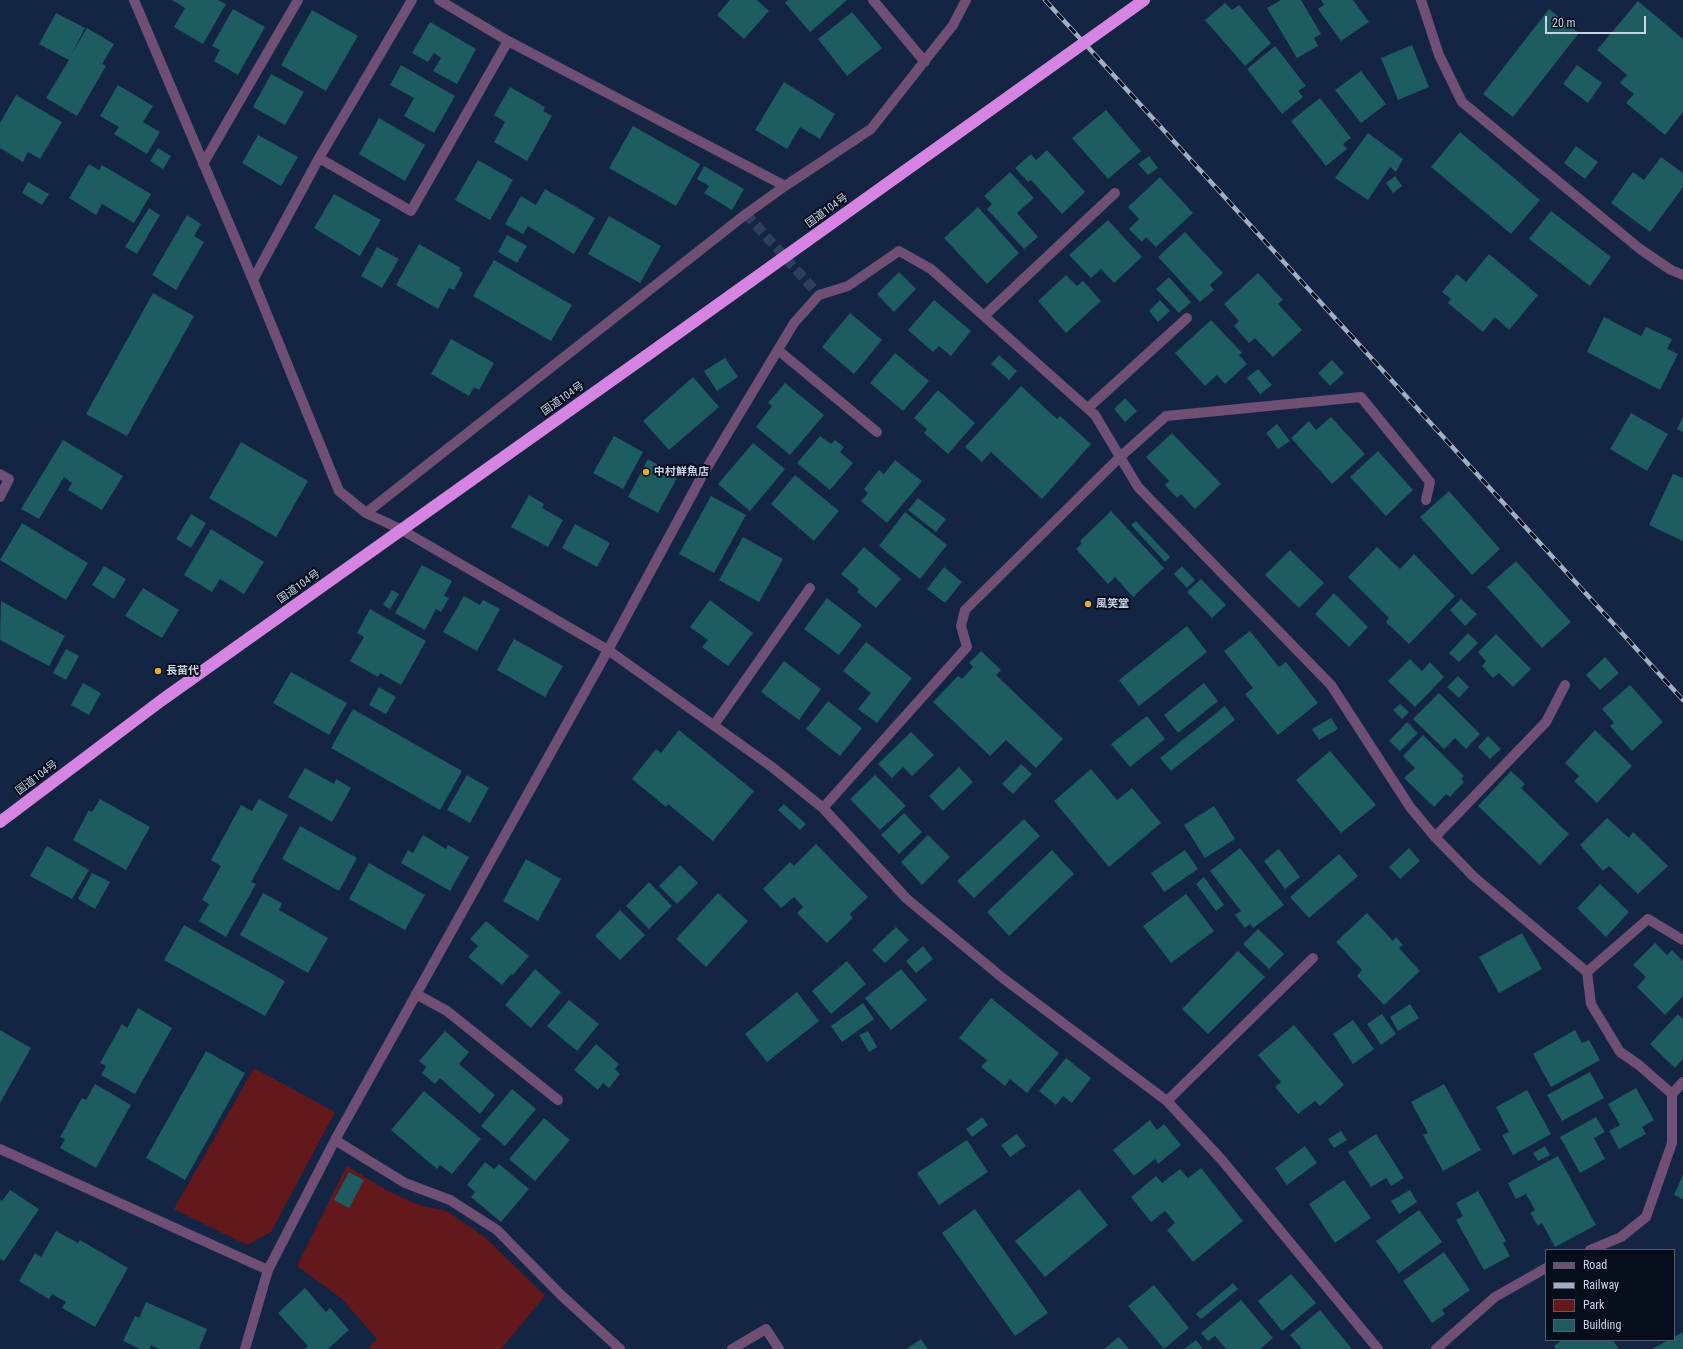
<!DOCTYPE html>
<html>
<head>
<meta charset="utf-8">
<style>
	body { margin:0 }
	#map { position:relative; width:1683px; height:1349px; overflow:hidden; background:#142443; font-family:"Roboto Condensed",sans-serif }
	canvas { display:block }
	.legend { position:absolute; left:1545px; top:1249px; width:130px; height:92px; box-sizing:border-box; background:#070e1b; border:1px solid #545d6d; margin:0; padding:5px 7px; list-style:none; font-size:12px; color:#c8d3e7 }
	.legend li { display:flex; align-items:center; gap:8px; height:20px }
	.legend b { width:20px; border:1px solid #545d6d }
	.scale { position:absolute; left:1545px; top:16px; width:101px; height:18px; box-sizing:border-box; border:2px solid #c8d3e7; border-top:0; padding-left:5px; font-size:12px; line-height:14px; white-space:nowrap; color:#c8d3e7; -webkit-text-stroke:3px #070e1b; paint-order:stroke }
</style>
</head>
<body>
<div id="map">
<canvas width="1683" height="1349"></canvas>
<ul class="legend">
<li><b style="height:5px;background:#6f4f73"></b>Road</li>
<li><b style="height:5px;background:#a2aec4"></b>Railway</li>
<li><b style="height:11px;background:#63181c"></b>Park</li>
<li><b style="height:11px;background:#1d5c60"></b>Building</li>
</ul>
<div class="scale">20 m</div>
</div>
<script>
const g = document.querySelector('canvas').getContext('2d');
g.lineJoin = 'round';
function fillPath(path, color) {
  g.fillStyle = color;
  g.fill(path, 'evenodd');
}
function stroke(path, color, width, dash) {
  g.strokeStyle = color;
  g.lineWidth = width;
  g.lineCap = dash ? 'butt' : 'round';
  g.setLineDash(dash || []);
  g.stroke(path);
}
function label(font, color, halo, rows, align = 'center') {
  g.font = font + ' "Roboto Condensed","Noto Sans JP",sans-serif';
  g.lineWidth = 4;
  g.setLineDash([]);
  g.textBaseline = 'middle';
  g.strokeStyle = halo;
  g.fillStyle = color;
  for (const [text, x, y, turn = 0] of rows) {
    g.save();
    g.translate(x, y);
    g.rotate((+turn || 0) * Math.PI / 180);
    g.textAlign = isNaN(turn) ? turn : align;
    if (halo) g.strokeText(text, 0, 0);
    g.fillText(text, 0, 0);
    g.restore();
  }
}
const green = new Path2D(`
	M254,1068l81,44 -64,120 -24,13 -73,-36z
	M347,1166l41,25 31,14 28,6 39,27 59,58 -44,53h-130l-2,-2 8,-8 -35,-40 -45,-33z`);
const building = new Path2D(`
	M172,0h46l8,4 -23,40 -29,-17 11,-19z
	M730,0h27l12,11 -25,28 -27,-24z
	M788,0h59l-37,32 -25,-29z
	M1281,0h20l20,34 -7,4 4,8 -21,12 -30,-50z
	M1321,0h32l16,22 -28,19 -23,-32 6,-4z
	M1638,1l45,38v73l-18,23 -39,-32 8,-9 -14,-11 7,-8 -30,-25z
	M1225,3l7,7 7,-5 32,38 -26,23 -40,-46z
	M233,9l32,18 -27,48 -24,-14 6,-11 -8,-4z
	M1549,9l30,24 -66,84 -30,-23z
	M312,10l46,26 -32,55 -45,-26z
	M852,12l30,36 -35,28 -29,-37z
	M56,13l29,15 -14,27 16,-27 27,16 -12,20 4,2 -29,50 -31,-18 23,-38 -30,-16z
	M430,22l46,27 -19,35 -24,-13 8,-13 -7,-5 -6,9 -16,-9z
	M1412,45l17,42 -31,13 -17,-42z
	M1275,46l31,40 -8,5 5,6 -21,17 -35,-45z
	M401,65l54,31 -21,37 -30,-17 10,-18 -24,-13z
	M1577,65l25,18 -14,20 -25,-19z
	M1361,71l25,33 -25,19 -26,-33z
	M271,74l33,18 -19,33 -32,-18z
	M784,82l51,32 -15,25 -20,-12 -13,22 -32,-19z
	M118,85l35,21 -10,16 17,10 -13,22 -33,-20 5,-7 -19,-11z
	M510,87l35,20 -2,4 9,5 -25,45 -33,-19 11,-20 -11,-7z
	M16,95l46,27 -22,37 -12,-7 -5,10 -23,-14v-25z
	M1320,98l31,40 -8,6 4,5 -21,17 -35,-45z
	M1106,110l35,41 -33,28 -36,-41z
	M379,118l46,27 -20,36 -46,-27z
	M633,126l67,38 -24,42 -67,-38z
	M1460,132l80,68 -29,34 -80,-67z
	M1368,133l35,26 -7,13 -6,-5 -22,33 -33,-22z
	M258,135l40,22 -17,29 -39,-23z
	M1576,146l22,16 -13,17 -21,-16z
	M158,148l13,8 -8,13 -13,-8z
	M1047,150l38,42 -23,22 -31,-34 -3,2 -13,-14 16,-14 5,6z
	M1149,156l9,12 -10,7 -10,-11z
	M1661,157l22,16v14l-33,45 -39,-29 22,-31 11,8z
	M478,160l35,20 -23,40 -35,-20z
	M89,164l10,6 3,-5 49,29 -17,29 -32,-19 -6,11 -27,-17z
	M704,166l40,23 -12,21 -28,-17 5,-7 -12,-7z
	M1010,172l24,26 -17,15 21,24 -14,12 -37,-40 5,-5 -8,-8z
	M1395,176l7,10 -9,7 -7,-10z
	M1160,177l33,36 -37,34 -10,-10 -4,5 -13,-13 10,-10 -11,-12z
	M28,182l21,12 -7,11 -20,-12z
	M545,189l50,29 -21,36 -46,-28 -5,8 -18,-10 16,-28 15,9z
	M334,194l47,26 -21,36 -46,-28z
	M978,207l41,46 -32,31 -43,-46z
	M149,208l11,7 -23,39 -12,-7z
	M1551,211l60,46 -21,29 -61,-47z
	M187,215l14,9 -7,12 10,6 -28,48 -24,-15z
	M609,216l52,30 -21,37 -52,-29z
	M1108,220l34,37 -28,26 -13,-14 -10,9 -22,-23z
	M1185,232l38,41 -13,12 4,5 -14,12 -42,-45z
	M507,235l20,11 -10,17 -19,-11z
	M419,244l42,24 -2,2 4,3 -9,17 -5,-2 -11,21 -42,-24z
	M377,247l22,12 -17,29 -21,-12z
	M1489,254l49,41 -29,35 -14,-13 -12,15 -35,-29 3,-4 -9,-7 15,-18 9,8z
	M494,260l78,45 -21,36 -78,-45z
	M899,272l17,17 -22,23 -17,-18z
	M1258,273l25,27 -5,4 24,26 -29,27 -18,-19 -6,5 -15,-17 5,-5 -15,-17z
	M1066,275l11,11 6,-5 18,20 -35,32 -28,-32z
	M1169,277l22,25 -12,11 -23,-24z
	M153,293l41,23 -67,120 -41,-22z
	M934,300l37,31 -20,25 -12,-10 -6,6 -25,-22z
	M1160,300l10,11 -12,11 -9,-11z
	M850,313l32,27 -28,34 -32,-27z
	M1604,317l37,19 5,-9 26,12 -5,10 11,5 -18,36 -73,-38z
	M1211,320l31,33 -3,2 8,9 -22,20 -8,-9 -12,11 -30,-33z
	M451,339l43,24 -15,27 -5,-3 -5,9 -38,-22z
	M895,353l34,28 -26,30 -33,-28z
	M999,355l18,16 -8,9 -18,-16z
	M725,358l13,19 -21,14 -13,-20z
	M1332,360l12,13 -14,13 -12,-13z
	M1258,369l14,16 -12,9 -13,-16z
	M693,377l26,30 -50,43 -26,-29z
	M785,383l39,32 -34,40 -34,-28 16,-21 -4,-3z
	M1021,386l36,33 3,-3 31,28 -49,55 -51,-47 -9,10 -17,-15z
	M938,390l37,33 -27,31 -24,-21 3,-4 -13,-11z
	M1125,398l12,13 -12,11 -11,-13z
	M1631,413l37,21 -21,37 -37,-22z
	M1331,417l34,37 -33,30 -41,-46 18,-17 7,9z
	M1683,417v15l-6,-3z
	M1277,424l13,17 -12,8 -12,-16z
	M1172,433l49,51 -26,25 -14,-15 -4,4 -12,-13 4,-4 -23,-24z
	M614,436l29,16 -20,37 -30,-16z
	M820,436l11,8 4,-4 9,7 -4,5 13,11 -23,27 -33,-27z
	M63,440l60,36 -21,34 -34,-20 4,-7 -8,-6 -25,42 -18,-10z
	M241,442l67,39 -32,56 -67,-39z
	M753,443l32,26 -35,42 -32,-27z
	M1378,451l35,39 -27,26 -36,-39z
	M648,459l30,17 -20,37 -30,-16z
	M895,460l27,21 -35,42 -26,-22 7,-8 -4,-4 15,-19 5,4z
	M1673,474l10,4v63l-34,-16z
	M795,475l44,36 -25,30 -43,-37z
	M1449,491l51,58 -28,26 -52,-58z
	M529,495l15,9 -2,4 21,12 -15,27 -37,-20z
	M711,496l35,19 -32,58 -35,-19z
	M918,498l28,21 -10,13 -28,-22z
	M1111,511l53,57 -31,29 -18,-20 -7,7 -32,-35 6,-6 -2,-2z
	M905,512l42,33 -27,34 -41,-33z
	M191,514l15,9 -15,25 -15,-9z
	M1136,521l34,36 -5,5 -34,-37z
	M22,523l66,40 -22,37 -66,-40z
	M575,524l35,19 -13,24 -35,-19z
	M211,529l53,33 -20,32 -24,-15 -8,13 -28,-17z
	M743,537l40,22 -24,43 -40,-22z
	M864,547l37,32 -25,29 -19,-16 2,-3 -18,-15z
	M1377,547l23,22 14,-15 41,42 -46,48 -23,-22 3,-4 -41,-41z
	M1290,550l34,33 -25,25 -34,-33z
	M1516,561l55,61 -29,26 -55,-61z
	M422,565l30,16 -8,15 5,2 -8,14 -5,-3 -11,21 -30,-17z
	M104,566l22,13 -12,20 -22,-14z
	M1182,566l13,14 -8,8 -13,-14z
	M944,567l18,15 -17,21 -18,-14z
	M1201,579l25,26 -14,13 -25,-26z
	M143,588l36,22 -17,28 -37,-22z
	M392,590l7,4 -9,15 -7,-4z
	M1334,593l34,34 -19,20 -34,-33z
	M464,596l16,9 3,-5 17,9 -23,42 -34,-19z
	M827,598l35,27 -23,30 -35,-26z
	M1461,599l16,15 -12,12 -15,-16z
	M710,600l43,33 -25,33 -26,-19 6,-7 -18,-13z
	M1,601l64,35 -16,30 -49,-26z
	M370,609l56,32 -25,44 -21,-12 -2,4 -28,-16 14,-24 -7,-4z
	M1187,626l20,26 -68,54 -20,-26z
	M1250,631l29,36 7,-5 32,41 -40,32 -33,-41 8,-6 -29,-37z
	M1468,633l10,10 -19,19 -10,-9z
	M1496,634l35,35 -18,18 -14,-14 -6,5 -11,-12 4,-5 -8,-9z
	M514,639l49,27 -18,31 -48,-27z
	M866,642l46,36 -35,45 -19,-14 13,-16 -28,-22z
	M66,649l13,7 -13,24 -13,-7z
	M981,651l20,19 -5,5 67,64 -27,29 -30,-28 -16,16 -57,-54 25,-26 4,3 11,-12 -4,-4z
	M1605,657l14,16 -19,17 -14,-15z
	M1410,659l12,12 8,-9 14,15 -29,30 -27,-26z
	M784,661l37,28 -22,31 -38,-28z
	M291,672l56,31 -18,32 -56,-32z
	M1458,676l11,11 -10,11 -12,-11z
	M83,683l18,10 -12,22 -18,-10z
	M1204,683l14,18 -40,32 -14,-18z
	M1630,685l33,37 -31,29 -22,-25 4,-3 -12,-14z
	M379,687l17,10 -10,17 -17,-9z
	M1439,693l41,41 -14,15 -11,-11 -11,11 -31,-30z
	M828,701l34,27 -22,28 -34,-27z
	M1400,704l9,8 -7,7 -9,-9z
	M1225,706l10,14 -64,51 -11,-13z
	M353,709l109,62 -22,39 -109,-62z
	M1147,716l18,23 -35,28 -19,-23z
	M1331,718l7,11 -19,11 -7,-11z
	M1407,722l11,11 -18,18 -11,-10z
	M679,730l75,61 -41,50 -45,-37 -2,3 -34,-28 24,-30 5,4z
	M1595,730l37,36 -35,37 -23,-22 5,-5 -14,-13z
	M911,732l23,23 -22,21 -9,-9 -11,11 -14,-14z
	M1423,735l41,41 -3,3 3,3 -14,15 -4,-3 -12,13 -30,-29 11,-10 -12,-12z
	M1488,736l13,13 -11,10 -12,-12z
	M1330,751l46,54 -35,28 -45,-53z
	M1021,764l11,10 -19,20 -11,-10z
	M959,767l14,15 -30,29 -14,-15z
	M305,768l29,16 2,-5 15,9 -19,34 -44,-25z
	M1091,769l26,31 15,-12 29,35 -52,44 -55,-66z
	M1511,771l14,13 -4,4 48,46 -29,31 -62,-59z
	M467,775l22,13 -19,35 -23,-13z
	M875,775l31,31 -26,24 -30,-31z
	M100,799l50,28 -24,43 -53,-30 16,-30 3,2z
	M259,799l29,16 -37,67 5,2 -30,53 -27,-16 10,-17 -7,-4 19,-34 -10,-6 30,-55 11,6z
	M784,804l22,20 -6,6 -22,-20z
	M1214,806l21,33 -30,19 -21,-33z
	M904,813l18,19 -23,22 -18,-19z
	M1607,818l22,20 4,-6 35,34 -30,28 -29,-28 -6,5 -23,-26z
	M1024,819l16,17 -66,62 -17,-17z
	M300,826l57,32 -18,33 -57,-32z
	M423,835l23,14 2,-4 21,12 -19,34 -49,-28 7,-13 5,3z
	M928,835l22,22 -28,28 -21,-23z
	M816,844l52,53 -18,17 3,4 -26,25 -30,-30 6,-6 -9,-10 -13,11 -18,-19 27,-27 4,4z
	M47,846l42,24 -17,29 -42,-23z
	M1240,848l44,57 -31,23 -3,-4 -5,4 -10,-13 6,-4 -31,-40z
	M1409,848l11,13 -20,18 -11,-12z
	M1279,849l21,28 -15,12 -21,-28z
	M1052,850l22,24 -65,62 -22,-24z
	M1185,850l13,19 -34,23 -13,-19z
	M1339,854l19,22 -49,42 -19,-21z
	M526,859l35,20 -23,42 -35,-20z
	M369,863l56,32 -20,35 -56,-31z
	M680,865l18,18 -21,21 -18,-18z
	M92,873l18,9 -15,27 -17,-10z
	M1204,877l20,28 -8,6 -20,-27z
	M649,882l23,24 -23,23 -23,-23z
	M1600,884l29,28 -23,25 -29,-29z
	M263,893l19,10 -3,7 49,28 -20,35 -68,-38z
	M718,893l30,28 -42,46 -30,-28z
	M1186,894l28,37 -43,32 -28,-37z
	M620,910l25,25 -25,25 -25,-24z
	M1367,913l26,28 3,-4 7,8 -4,3 21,23 -36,34 -27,-29 5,-6 -26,-28z
	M486,921l43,35 -16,19 -2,-1 -9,11 -34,-28 10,-11 -8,-7z
	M184,925l101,56 -20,35 -101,-56z
	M896,927l13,13 -24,23 -13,-13z
	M1258,929l26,25 -15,15 -26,-25z
	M1522,933l20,36 -43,24 -20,-36z
	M1655,943l12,12 5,-5 11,11v35l-18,19 -28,-28 9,-10 -13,-12z
	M923,946l10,13 -17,14 -10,-12z
	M1238,951l27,26 -57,57 -26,-25z
	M847,961l19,23 -35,30 -19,-23z
	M535,969l26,23 -30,36 -26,-23z
	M901,969l26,31 -36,30 -26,-32z
	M797,992l22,29 -52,41 -22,-28z
	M991,998l68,55 -32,40 -17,-14 -5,7 -24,-19 6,-7 -28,-22z
	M569,1000l30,24 -22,27 -30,-25z
	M863,1003l11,16 -32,23 -11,-16z
	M1410,1004l9,14 -21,13 -8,-14z
	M138,1008l34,20 -37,66 -34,-19 5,-9 -6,-3 22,-39 5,4z
	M1382,1014l14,20 -15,11 -14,-21z
	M1678,1014l5,5v40l-8,9 -25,-24z
	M1353,1020l21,29 -21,15 -20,-30z
	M1294,1025l50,60 -24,21 -5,-5 -17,13 -23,-27 6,-5 -23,-27z
	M0,1030l31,18 -31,55z
	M1575,1030l7,13 7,-3 11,20 -49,27 -18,-33z
	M445,1031l24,21 -10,12 36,31 -15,19 -40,-36 -5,6 -13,-11 4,-6 -7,-6z
	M868,1031l9,16 -8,5 -10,-17z
	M596,1044l23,20 -4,5 5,5 -11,14 -6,-5 -5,7 -24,-20z
	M206,1051l39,22 -60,107 -39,-22z
	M1066,1058l25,20 -19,25 -9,-7 -7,9 -17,-14z
	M1590,1072l14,26 -42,23 -15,-26z
	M95,1084l36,21 -35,63 -36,-20 5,-9 -5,-2 22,-39 4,2z
	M1444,1084l37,66 -38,21 -20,-36 5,-2 -17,-31z
	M1636,1088l18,32 -12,7 4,7 -27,15 -10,-18 11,-6 -12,-21z
	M512,1089l24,20 -31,37 -24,-20z
	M1527,1090l24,44 -38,21 -11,-20 7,-3 -13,-25z
	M424,1091l57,48 -29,35 -12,-9 -3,4 -46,-39z
	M982,1117l6,8 -16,12 -6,-8z
	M1596,1117l9,15 -11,6 11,21 -25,14 -20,-36z
	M544,1118l26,22 -35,41 -26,-22z
	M1150,1120l7,10 7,-6 17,21 -23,19 -3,-5 -21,17 -21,-26z
	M1341,1131l6,9 -13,8 -6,-9z
	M1017,1134l9,12 -16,11 -9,-12z
	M1376,1134l28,44 -13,8 -5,-8 -15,9 -23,-35z
	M967,1140l21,32 -49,33 -22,-32z
	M1305,1146l12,17 -30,22 -12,-17z
	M1545,1146l5,9 -12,6 -5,-8z
	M1558,1156l38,69 -41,22 -13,-24 -4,3 -8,-13 5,-3 -9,-16 -10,5 -8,-16z
	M485,1162l9,7 5,-5 30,25 -28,33 -30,-25 4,-5 -8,-7z
	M1201,1168l42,53 -50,41 -26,-32 8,-7 -10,-12 -14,11 -20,-25 25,-21 6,7 18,-14 8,9z
	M349,1172l15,8 -15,28 -15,-8z
	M1683,1175v24l-9,-4z
	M1344,1180l27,38 -36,25 -26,-39z
	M1079,1189l29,36 -63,52 -30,-36z
	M10,1190l29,19 -35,52 -4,-2v-60l2,2z
	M1410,1190l7,12 -18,12 -8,-13z
	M1478,1191l28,50 -3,2 7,13 -26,14 -28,-50 7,-4 -7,-13z
	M975,1209l73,104 -33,23 -73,-103z
	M1419,1210l23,32 -43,31 -23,-32z
	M56,1231l22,12 2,-3 48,28 -33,59 -33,-19 4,-6 -14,-8 -3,5 -30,-18 16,-28 6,4z
	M1444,1252l26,38 -28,20 3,4 -13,9 -29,-42z
	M1291,1274l25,29 -34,28 -24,-30z
	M1233,1283l5,6 -37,30 -5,-5z
	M1154,1285l35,43 -25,21 -36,-43z
	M305,1288l21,24 4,-4 19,22 -21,19h-24l4,-3 -30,-33z
	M1241,1300l32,38 -13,11h-34l-11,-13 -7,5 -7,-8z
	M146,1302l61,27 -8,20h-40l-8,-4 -1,4h-10l-17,-8 12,-25 4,2z
	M1320,1310l32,39h-50l-12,-14z
	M1683,1332v17h-31l17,-9h5v-3z
	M1119,1337l10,12h-25z
	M921,1339l7,10h-22z
	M1196,1340l7,9h-19z
	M1562,1340h51l6,9h-63l-2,-3z`);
const streetTunnel = new Path2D(`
	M746,214l73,81`);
const street = new Path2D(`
	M134,0l119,280 86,211 27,22 36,17 206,120 164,117 51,41 84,91 97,80 163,122 54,58 157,190
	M873,0l52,62
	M1421,0l18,55 23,47 178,147 31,21 12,5
	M319,158l92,53 97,-170
	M203,164l95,-164
	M785,186l86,-57 82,-104 13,-25
	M253,280l66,-122 93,-158
	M984,316l131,-123
	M778,350l99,82
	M1088,408l99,-90
	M0,474l9,5 -9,18
	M366,513l380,-299 39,-28 -277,-145 -69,-41
	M714,725l96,-137
	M823,808l144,-161 -6,-21 4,-16 155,-153 46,-41 195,-19 69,85 -4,18
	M1435,837l111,-115 19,-37
	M1587,972l61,-53 35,21
	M416,994l31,17 111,89
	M1672,1094l11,-12
	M1167,1101l146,-143
	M335,1140l70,43 45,17 47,30 64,65 59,54
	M0,1149l268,121
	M245,1349l23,-79 67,-130 273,-490 94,-174 92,-153 25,-28 29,-9 51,-35 32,18 164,146 43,72 193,198 79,122 25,30 39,40 113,95 4,32 29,48 19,13 33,29v49l-26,74 -25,20 -31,13
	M732,1349l34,-20 13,20
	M1436,1349l59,-52 51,-29`);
const highway = new Path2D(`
	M0,822l162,-122 484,-344`);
const rail = new Path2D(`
	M1045,0l638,700`);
const highwayBridge = new Path2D(`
	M646,356l498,-356`);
const markers = [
	[646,472,4,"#e4ad35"],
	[1088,604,4,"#e4ad35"],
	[158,671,4,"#e4ad35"]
];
const streetNames = [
	["国道104号",827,211,-36],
	["国道104号",563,399,-35],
	["国道104号",299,587,-35],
	["国道104号",37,778,-37]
];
const poiNames = [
	["中村鮮魚店",654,472],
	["風笑堂",1096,604],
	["長苗代",166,671]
];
fillPath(green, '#63181c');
fillPath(building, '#1d5c60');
stroke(streetTunnel, '#2f3e5c', 10, [10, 5]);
stroke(street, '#6f4f73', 10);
stroke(highway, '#d584e1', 12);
stroke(rail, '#a2aec4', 4.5);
stroke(rail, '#070e1b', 3, [9]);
stroke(highwayBridge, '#d584e1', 12);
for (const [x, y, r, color] of markers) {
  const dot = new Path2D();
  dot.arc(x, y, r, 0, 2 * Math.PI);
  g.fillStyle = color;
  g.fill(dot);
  stroke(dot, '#070e1b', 1.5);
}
label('11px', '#c8d3e7', '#070e1b', streetNames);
label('bold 11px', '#c8d3e7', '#070e1b', poiNames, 'left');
</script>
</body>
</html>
